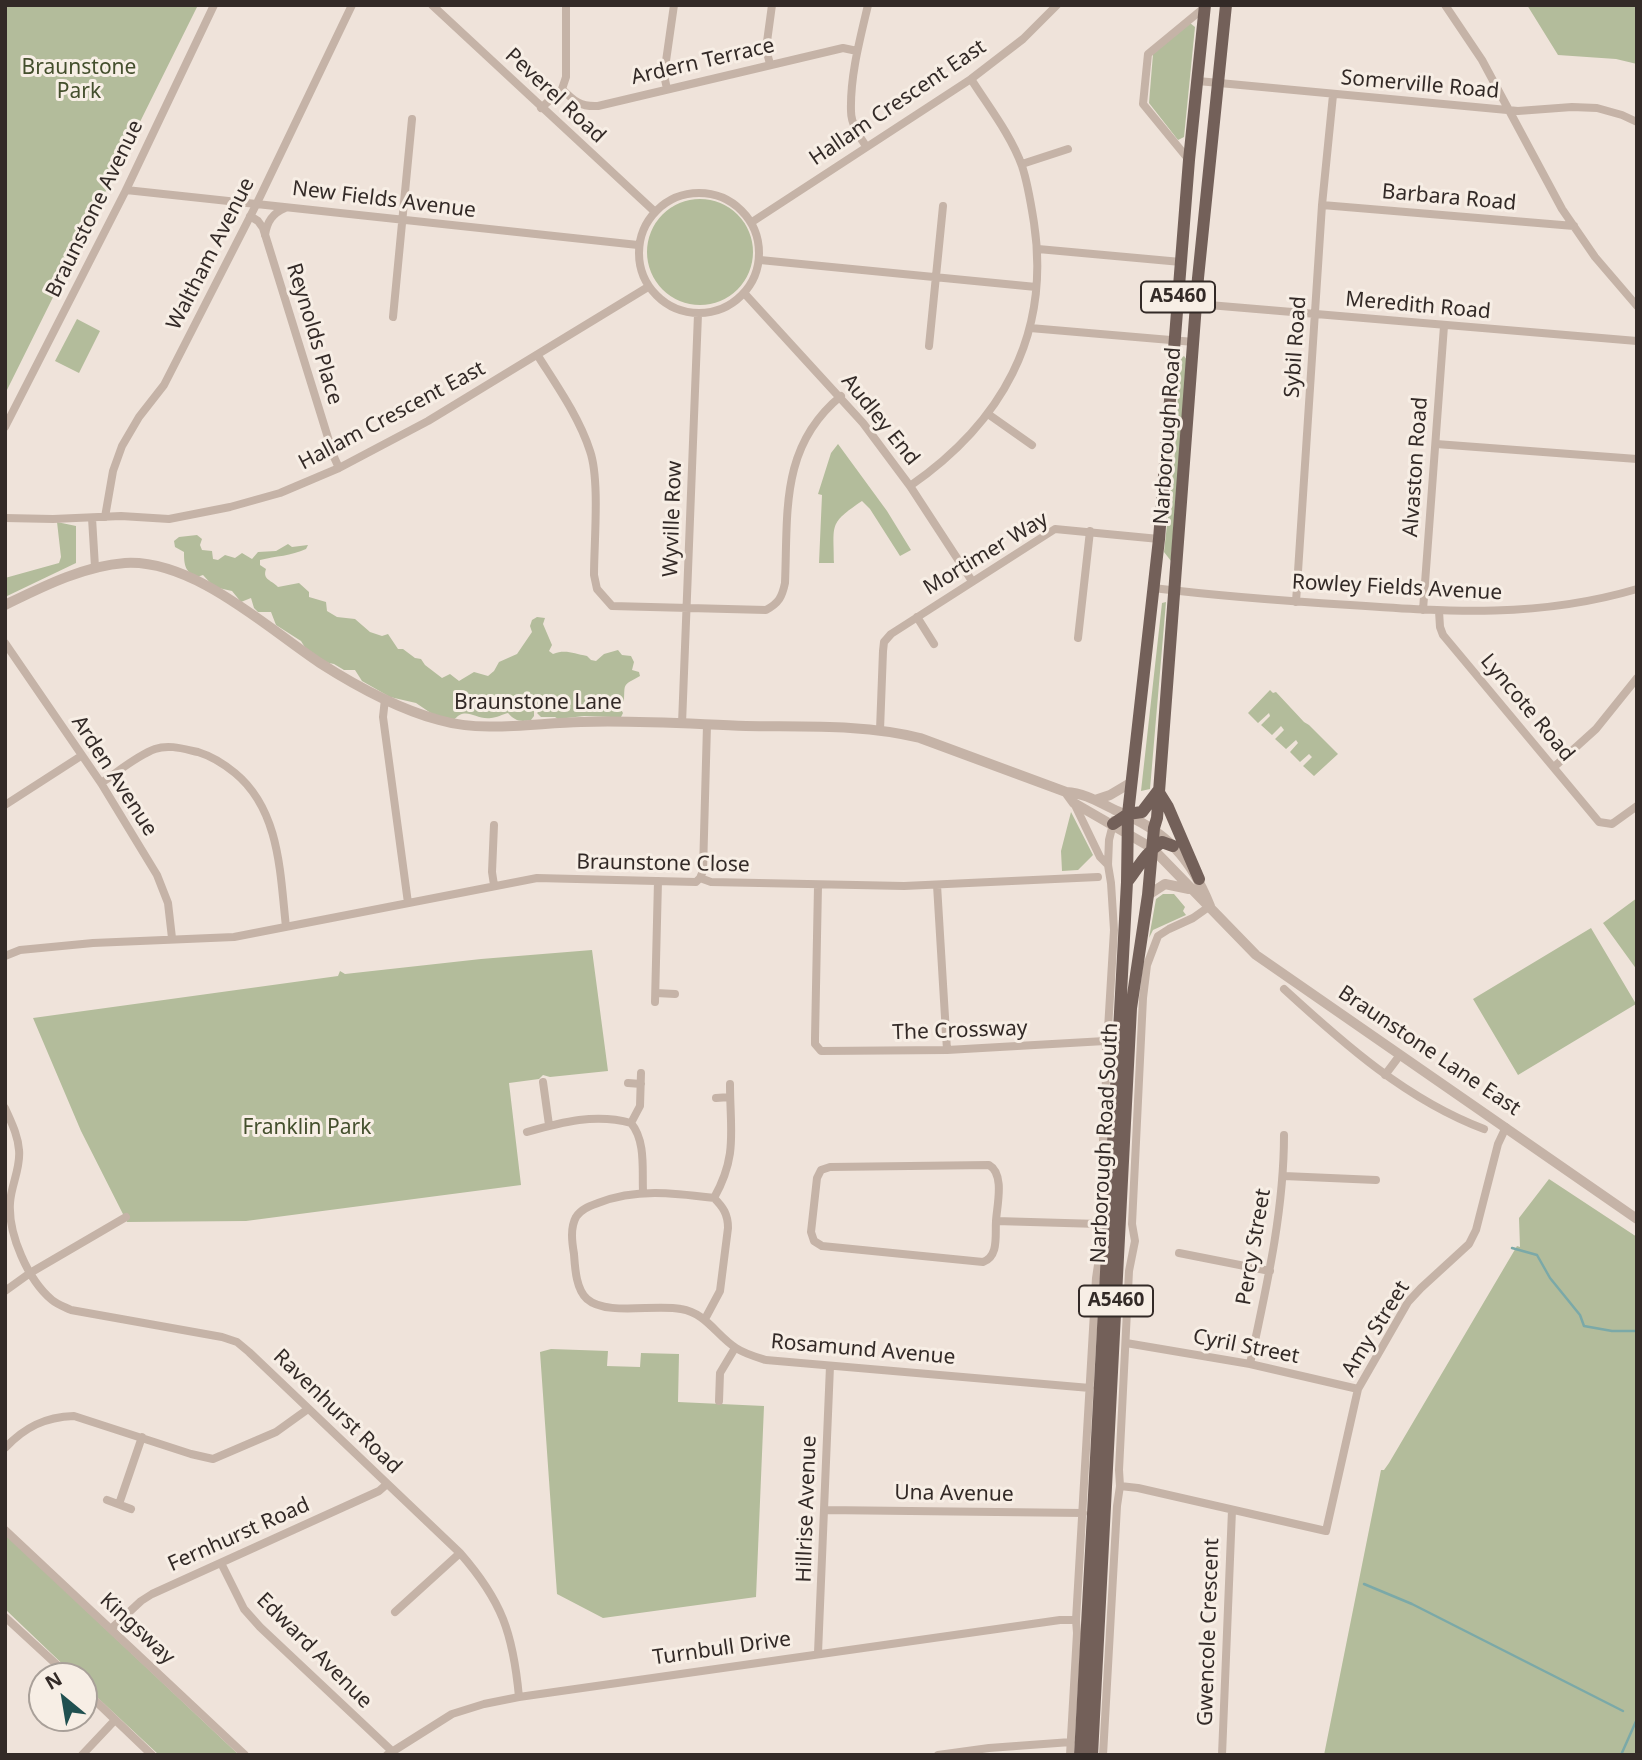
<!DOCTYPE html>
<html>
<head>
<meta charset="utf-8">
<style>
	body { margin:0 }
	#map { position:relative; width:1642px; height:1760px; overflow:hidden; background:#efe3da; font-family:"Noto Sans",sans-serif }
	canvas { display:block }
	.frame { position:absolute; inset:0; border:7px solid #332a27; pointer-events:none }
	.north { position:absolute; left:28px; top:1662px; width:70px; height:70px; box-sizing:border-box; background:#f7eee5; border:2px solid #a9a099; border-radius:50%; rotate:330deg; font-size:19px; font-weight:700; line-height:28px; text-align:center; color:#332a27 }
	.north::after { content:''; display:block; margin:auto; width:24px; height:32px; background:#205050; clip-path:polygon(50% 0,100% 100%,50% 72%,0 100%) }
</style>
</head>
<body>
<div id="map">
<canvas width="1642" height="1760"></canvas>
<div class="frame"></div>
<div class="north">N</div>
</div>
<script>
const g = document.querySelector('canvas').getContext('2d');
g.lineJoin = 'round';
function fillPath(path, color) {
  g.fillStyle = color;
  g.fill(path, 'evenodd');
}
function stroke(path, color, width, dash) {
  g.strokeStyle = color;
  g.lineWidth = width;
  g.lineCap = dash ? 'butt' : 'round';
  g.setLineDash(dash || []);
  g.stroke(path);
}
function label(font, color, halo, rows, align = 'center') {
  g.font = font + ' "Noto Sans",sans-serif';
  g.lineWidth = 6;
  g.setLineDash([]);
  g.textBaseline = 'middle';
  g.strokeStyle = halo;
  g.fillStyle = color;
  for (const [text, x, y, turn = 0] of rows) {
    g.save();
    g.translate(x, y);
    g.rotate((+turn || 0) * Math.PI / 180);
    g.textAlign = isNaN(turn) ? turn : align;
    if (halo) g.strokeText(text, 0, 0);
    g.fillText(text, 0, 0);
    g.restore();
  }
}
const green = new Path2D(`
	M5,5h193l-193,389z
	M1527,5h110v59l-21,-5 -58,-4z
	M1190,23l5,4 -11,110 -6,3 -29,-37 4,-49z
	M647 252a53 53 0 1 1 106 0a53 53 0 1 1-106 0Z
	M77,319l23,12 -21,42 -24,-12z
	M1184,356l3,4 -16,201 -7,-9 11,-100 5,-93z
	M838,444l49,67 24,39 -11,6 -30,-47 -8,-8c-34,23 -28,23 -28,62h-15l3,-68 -4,-1 13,-41z
	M57,522l19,4v37l-71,34v-19l54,-15 2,-6z
	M197,535l5,4 -2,6 2,5 10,1 1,8 5,1 7,-5 10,3 7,-5 10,6 6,-7 18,-1 12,-7 4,3 16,-2 -2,4c-15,7 -30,7 -46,11v5l6,4c-4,11 6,11 12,18l21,-4 10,9v5l17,5 1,9 10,6 18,2 15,13 12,4 6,-2 10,15h5l12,9 6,1 4,6 17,13 8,-4 9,7 15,-9 14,4 6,-5 5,-9 18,-8 15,-22 -2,-6 2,-6 5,-3 8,1 -2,6 9,21 -3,6 4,3c13,-5 21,0 34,2l4,4 5,1 8,-7 14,-4 4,5 9,1 3,6 -2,8 7,2 1,4c-18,10 -15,7 -16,25l-5,5 4,7 -2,4 -7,3 -3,-3 -27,-1 -26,3 -3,-2h-14l-4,-4 3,-3 -1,-2 -5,1v7l-3,4c-11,2 -16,1 -23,-7 -5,1 -12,5 -17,5 -17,2 -25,-13 -38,3l-12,-1 -25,-17 -26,-6 -28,-16 -7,-11h-11l-10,-6 -10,-2 -18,-13 -5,-8 -25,-16 -5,-13h-13l-4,-4 -3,-10 -10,4 -9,-11 -18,-4 -11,-12 -6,2c-12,-5 -13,-12 -13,-25l-9,-5 -1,-6 5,-4z
	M1166,602l-16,187 -9,2 21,-188z
	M1270,690l3,3 3,-1 28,30 5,3 29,29 -24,22 -11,-10 9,-9 -3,-3 -9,8 -10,-10 8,-9 -2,-3 -10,9 -11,-10 9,-9 -3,-4 -9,9 -11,-10 9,-9 -1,-3 -11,10 -10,-10z
	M1071,812l22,43 -15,15 -16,1 -1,-20z
	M1163,894h11l11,13 -2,4 3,4 -33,15 -4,8 7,-39z
	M1637,898v72l-34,-47z
	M1591,928l45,76 -118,71 -45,-76z
	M592,950l16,121 -58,6 -7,-2 -4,4 -30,4 12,102 -275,36 -119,1 -46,-91 -48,-113 305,-42 2,-5 5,3 136,-15z
	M1549,1179l88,58v518h-313l57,-285h3l5,-7 128,-217 3,1 -1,-29z
	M551,1349l57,2 -1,15 33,1 1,-14 38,1 -1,48 86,4 -8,191 -153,21 -46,-24 -17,-242z
	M5,1534l234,221h-80l-75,-70v-9h-9l-70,-67z`);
const stream = new Path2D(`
	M1512,1248l25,7 13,23 30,37 4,11 28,5h25
	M1364,1584l48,20 211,107
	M1621,1755l16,-36`);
const minor = new Path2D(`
	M432,5l222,206
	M1445,5l37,55 80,149 33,48 42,49
	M770,64l-4,-15 6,-44
	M1198,81l320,30 54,-4 25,1 25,7 15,7
	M562,89c12,12 18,18 36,17l245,-58 14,3
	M667,89l-3,-14 10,-70
	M541,108l21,-19 4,-12v-72
	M866,146c-7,-10 -15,-22 -15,-35 -1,-35 9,-72 17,-106
	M1189,160l-46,-56 5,-50 57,-47
	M1022,164l46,-15
	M126,190l512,55
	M639 253a60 60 0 1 1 120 0a60 60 0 1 1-120 0Z
	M1322,205l252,21
	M250,216l8,5 5,7 71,229 5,11
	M752,222l219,-143 52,-40 34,-34
	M265,235c2,-14 8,-22 20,-27
	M1038,249l143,13
	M760,260l276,27
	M745,294l118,129 47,63 62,95
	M1197,304l440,37
	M393,317l19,-198
	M1030,328l164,14
	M929,346l14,-140
	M538,356c19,30 41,61 52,95 10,29 4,91 4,124l3,14 15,17 154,4c13,-7 16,-13 19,-27 3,-72 -5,-137 56,-187
	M988,414l44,31
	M5,427l121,-237 88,-185
	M1436,444l201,15
	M910,486c91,-63 141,-150 124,-263 -3,-19 -6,-39 -12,-57 -11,-31 -34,-60 -51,-87
	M105,517l8,-46 9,-25 17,-29 25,-32 93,-182 95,-198
	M5,518l48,1 68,-3 48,3 61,-12 50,-14 59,-25 89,-47 220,-134
	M92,518l3,49
	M1153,588c66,8 132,13 197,17 101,7 189,13 287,-16
	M1296,602l26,-397 11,-110
	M1423,610l21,-284
	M1439,611l1,16 3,8 156,187 13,2 25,-18
	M917,617l17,27
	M1078,638l12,-107
	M5,643l96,140 56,92 11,28 4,35
	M385,699l-2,18 25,186
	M682,724l16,-410
	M880,730l3,-79 1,-9 7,-8 164,-105 104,10
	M1554,767l42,-38 41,-51
	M101,783c17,-11 35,-27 54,-34 14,-5 29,0 43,3 13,4 26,12 37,21 45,37 45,100 51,154
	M1074,803l26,54 8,8
	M5,805l76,-49
	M494,825l-2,47 2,13
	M700,878l3,-7 4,-146
	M937,885l10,165
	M818,886l-3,152v6l6,7 126,-1 158,-9
	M5,956l15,-6 73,-7 141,-6 303,-59 159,4 4,-4 11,4 193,4 194,-9
	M1284,989c60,55 123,111 200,140
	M656,993l19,1
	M655,1002l3,-121
	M1385,1075l15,-20
	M543,1082l6,43
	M628,1083l13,1
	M716,1098l14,-1
	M5,1108c6,14 13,27 14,42 2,18 -8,35 -9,53 -2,31 18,77 42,97 6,5 13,7 19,10l151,27 15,5 12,10 211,201c42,48 53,80 59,144
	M631,1123l9,-17 1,-33
	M527,1132c35,-10 69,-19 104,-9 15,18 11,47 12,68
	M1284,1176l92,4
	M714,1198c-40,-5 -78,-10 -116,5 -8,3 -17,6 -22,14 -6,11 -4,25 -2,37 1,14 2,35 13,45 19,17 67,5 94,10 25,4 35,26 55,39 9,6 20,9 30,12l324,28
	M996,1221c-1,15 3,35 -13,41l-161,-16 -8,-5 -3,-9 6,-54 4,-8 9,-3 159,-2c16,9 8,40 7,56l103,3
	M1179,1253l91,18
	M5,1291l25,-18 96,-56
	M705,1319l15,-28 8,-63c0,-14 -5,-21 -14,-30 24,-43 16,-67 16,-114
	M1126,1343l124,21 108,25
	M1250,1364c16,-75 34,-152 34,-229
	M719,1401l1,-28 15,-25
	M5,1448c20,-21 40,-31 69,-32l117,38 22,5 63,-27 32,-23
	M1120,1486l18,2 188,43 32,-142 50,-87 13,-14 48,-44 7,-14 22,-86 8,-17
	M107,1500l24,9
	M119,1504l23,-67
	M824,1510l259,3
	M5,1530l240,225
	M221,1563l23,46 16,18 134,126
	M395,1612l65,-59
	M5,1617l64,59
	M112,1628l29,-27 11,-7 227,-103 8,-7
	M818,1653l12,-287
	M84,1690l68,65
	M82,1755l33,-35
	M387,1755l65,-41 32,-10 35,-7 541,-77h16
	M938,1755l51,-7 82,-6
	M1070,1755l7,-122 -1,-13 20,-342 3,-20v-34l8,-167 -2,-16 3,-12 6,-99 -3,-47 -3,-18 1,-25 5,-20
	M1103,1755l14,-249 3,-20 -1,-16 10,-199 6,-30 -3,-17 11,-226 4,-33 11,-29 11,-7 24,-11 17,-12
	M1222,1755l10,-245`);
const tertiary = new Path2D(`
	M5,605c37,-18 78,-39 120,-42 68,-4 141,64 195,100 36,23 78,46 119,57 45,13 96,3 142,2 55,-2 110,2 165,4 58,1 118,-2 174,12l146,54c20,1 34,11 51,19 48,19 74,47 93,95
	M1066,792l8,11 78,45 104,107 381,264
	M1095,800l15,-5 22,-13
	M1148,895l17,-11 24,5`);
const primary = new Path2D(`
	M1158,791l10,16 31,72
	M1113,824l15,-10 14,-2 16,-21
	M1127,882c12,-15 18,-29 35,-40l11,4
	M1080,1755l47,-873 1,-68 31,-275 30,-379 16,-155
	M1092,1755l39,-747 17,-113 6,-67 3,-10 41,-540 28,-273`);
const shields = [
	[1178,297,74],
	[1116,1301,74]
];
const shieldNames = [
	["A5460",1178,297],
	["A5460",1116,1301]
];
const streetNames = [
	["Ardern Terrace",703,62,-13],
	["Somerville Road",1420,85,5],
	["Peverel Road",555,96,43],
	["Hallam Crescent East",898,103,-34],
	["Barbara Road",1449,198,5],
	["New Fields Avenue",384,200,7],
	["Braunstone Avenue",95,209,-64],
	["Waltham Avenue",211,254,-63],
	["Meredith Road",1418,306,5],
	["Reynolds Place",314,334,73],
	["Sybil Road",1296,347,-86],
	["Hallam Crescent East",392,416,-28],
	["Audley End",880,420,51],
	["Narborough Road",1168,436,-86],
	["Alvaston Road",1416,467,-86],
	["Wyville Row",673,519,-88],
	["Mortimer Way",986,554,-31],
	["Rowley Fields Avenue",1397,588,3],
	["Braunstone Lane",538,703],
	["Lyncote Road",1527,708,50],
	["Arden Avenue",114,776,57],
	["Braunstone Close",663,864,1],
	["The Crossway",960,1031,-2],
	["Braunstone Lane East",1429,1051,34],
	["Narborough Road South",1105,1143,-87],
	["Percy Street",1254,1247,-80],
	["Amy Street",1376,1329,-58],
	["Cyril Street",1246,1347,11],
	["Rosamund Avenue",863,1350,5],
	["Ravenhurst Road",337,1412,44],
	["Una Avenue",954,1494,1],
	["Hillrise Avenue",807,1509,-88],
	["Fernhurst Road",239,1535,-24],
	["Kingsway",137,1629,43],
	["Gwencole Crescent",1209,1632,-88],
	["Turnbull Drive",722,1649,-8],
	["Edward Avenue",314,1651,45]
];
const parkNames = [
	["Braunstone",79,68],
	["Park",79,92],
	["Franklin Park",307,1128]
];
fillPath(green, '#b3bc9b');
stroke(stream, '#7ba9a8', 2.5);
stroke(minor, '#c5b3a7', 8);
stroke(tertiary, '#c5b3a7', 10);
stroke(primary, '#736059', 12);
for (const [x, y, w] of shields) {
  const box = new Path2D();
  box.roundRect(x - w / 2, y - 15.5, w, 31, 5);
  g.fillStyle = '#f7eee5';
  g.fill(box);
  stroke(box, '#332a27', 2);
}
label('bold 19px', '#332a27', null, shieldNames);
label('21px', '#332a27', '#f7eee5', streetNames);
label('21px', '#444f2d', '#f7eee5', parkNames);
</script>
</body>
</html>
